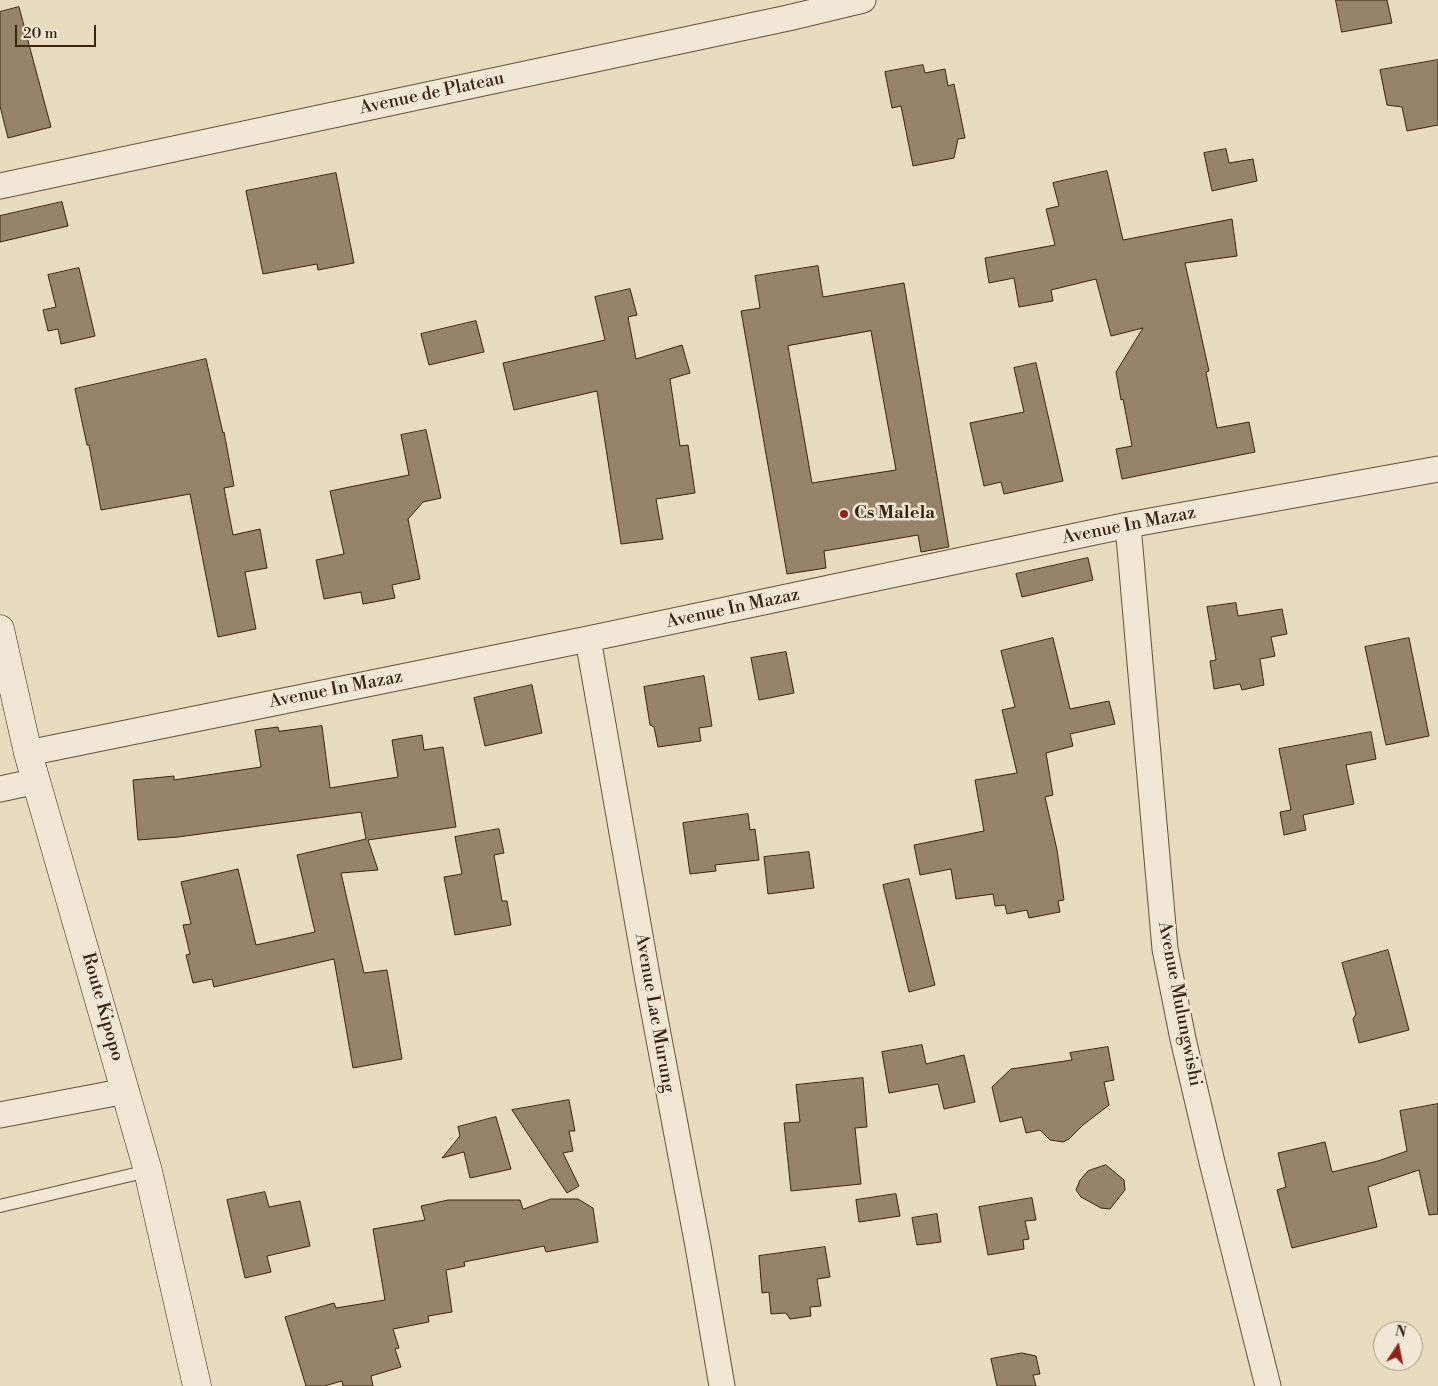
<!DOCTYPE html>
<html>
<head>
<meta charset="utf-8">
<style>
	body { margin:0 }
	#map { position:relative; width:1438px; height:1386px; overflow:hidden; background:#e8dcbe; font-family:"Libre Bodoni",serif }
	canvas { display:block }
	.north { position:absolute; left:1373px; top:1321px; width:50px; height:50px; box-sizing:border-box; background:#f0e8d5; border:1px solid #a89985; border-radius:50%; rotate:11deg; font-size:14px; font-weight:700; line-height:20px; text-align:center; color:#3b230e }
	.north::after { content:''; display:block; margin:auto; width:18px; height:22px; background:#8f2418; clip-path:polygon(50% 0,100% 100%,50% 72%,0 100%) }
	.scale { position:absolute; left:15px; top:25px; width:81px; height:22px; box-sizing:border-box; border:2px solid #3b230e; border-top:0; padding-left:6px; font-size:15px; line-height:18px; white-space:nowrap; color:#3b230e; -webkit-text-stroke:4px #f0e8d5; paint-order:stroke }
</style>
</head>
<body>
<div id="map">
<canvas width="1438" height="1386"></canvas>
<div class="north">N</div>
<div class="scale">20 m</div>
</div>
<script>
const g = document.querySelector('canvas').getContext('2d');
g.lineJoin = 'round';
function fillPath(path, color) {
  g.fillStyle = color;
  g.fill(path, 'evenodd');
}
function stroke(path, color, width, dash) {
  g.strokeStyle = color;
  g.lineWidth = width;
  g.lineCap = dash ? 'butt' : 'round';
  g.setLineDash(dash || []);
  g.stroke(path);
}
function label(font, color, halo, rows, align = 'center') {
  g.font = font + ' "Libre Bodoni",serif';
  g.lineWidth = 5;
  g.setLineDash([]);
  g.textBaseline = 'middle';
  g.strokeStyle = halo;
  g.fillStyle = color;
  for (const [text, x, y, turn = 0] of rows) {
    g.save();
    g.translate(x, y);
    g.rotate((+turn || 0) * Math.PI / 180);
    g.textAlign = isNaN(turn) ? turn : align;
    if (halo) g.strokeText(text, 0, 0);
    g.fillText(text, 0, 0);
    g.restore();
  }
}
const building = new Path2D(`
	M1336,0h51l5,23 -50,9z
	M19,7l32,120 -43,11 -8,-32v-94z
	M1438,60v65l-31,6 -5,-24 -15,-2 -7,-35z
	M923,65l2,8 20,-4 3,17 6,-2 11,54 -7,1 -4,19 -41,8 -12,-60 -9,2 -7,-36z
	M1226,149l3,14 24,-4 4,22 -45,10 -8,-38z
	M1107,171l16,69 109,-21 5,37 -52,7 24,108 -3,1 11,56 32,-6 6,30 -133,27 -6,-30 16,-3 -9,-47 -2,1 -5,-28 27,-44 -32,8 -15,-57 -45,11 2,11 -34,6 -5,-29 -25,5 -4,-25 70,-13 -9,-36 13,-3 -6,-23z
	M336,173l18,90 -36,7 -1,-6 -54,10 -17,-83z
	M62,202l6,24 -68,16v-26z
	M818,266l5,31 81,-14 45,264 -28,5 -3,-17 -94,16 2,17 -39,6 -46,-263 19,-3 -5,-32zM871,331l25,139 -84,13 -24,-137z
	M79,268l16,68 -34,8 -3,-15 -10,2 -5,-21 13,-3 -8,-32z
	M630,289l7,26 -9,2 8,42 46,-14 8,28 -20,6 10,67 8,-1 7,48 -39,6 7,40 -42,5 -24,-153 -83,19 -11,-47 102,-23 -10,-43z
	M476,321l8,31 -55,13 -8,-31z
	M206,359l17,74 1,-1 10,54 -10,2 9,47 27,-6 7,39 -22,4 11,57 -38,8 -28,-143 -89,16 -12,-65h-2l-12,-56z
	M1036,363l27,118 -59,13 -3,-12 -17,4 -14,-63 54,-11 -10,-44z
	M426,430l15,68 -18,4 -15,17 12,60 -28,6 3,13 -32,6 -2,-12 -37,7 -8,-39 28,-6 -14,-63 79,-16 -8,-40z
	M1088,558l5,22 -71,17 -6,-23z
	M1236,603l2,13 44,-7 5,25 -16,3 4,19 -15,3 4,26 -22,5 -2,-6 -26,5 -4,-28 6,-1 -9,-53z
	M1053,638l17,71 39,-8 6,23 -45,10 3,12 -27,7 7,42 -8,2 12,53 7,50 -6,1 2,11 -31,6 -2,-8 -20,4 -2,-9 -10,1 -2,-12 -37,5 -5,-30 -31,6 -6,-30 70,-14 -9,-51 42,-7 -15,-63 13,-3 -14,-56z
	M1409,638l20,98 -43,9 -21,-98z
	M786,652l8,41 -35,7 -8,-42z
	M704,676l8,50 -13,2 2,13 -43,6 -4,-20 -4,-2 -6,-38z
	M532,685l10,48 -57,13 -11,-48z
	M322,726l8,62 68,-11 -6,-37 30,-5 2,15 19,-3 13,80 -88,13 10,30 -37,3 23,100 23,-3 15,89 -49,9 -19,-109 -120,28 -2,-8 -19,4 -7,-28 4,-1 -7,-29 8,-1 -10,-42 57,-13 18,76 59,-13 -18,-77 69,-16 -5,-27 -183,25 -40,3 -5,-60 41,-4v4l87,-13 -6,-37 23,-3 1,4z
	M1371,732l5,27 -30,6 8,39 -51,11 3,15 -22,5 -4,-23 11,-2 -12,-61z
	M748,814l2,16 5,-1 4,31 -44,5 1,6 -26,3 -7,-51z
	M499,829l5,24 -10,2 8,46h5l4,24 -56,10 -11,-58 18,-3 -7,-37z
	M809,852l5,36 -46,6 -4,-37z
	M909,879l26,106 -26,7 -26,-107z
	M1388,950l21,80 -50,13 -6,-24 3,-5 -14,-51z
	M922,1045l4,19 38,-9 11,47 -31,7 -6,-25 -49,9 -7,-41z
	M1108,1047l6,33 -10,2 5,23 -26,20 -14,14 -6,3 -13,-2 -10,-10 -14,3 -4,-16 -22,5 -8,-35 19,-18 61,-9 -2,-7z
	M863,1078l4,49 -12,1 6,56 -70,7 -7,-68 16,-1 -4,-37z
	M569,1100l6,31h-6l4,20 -10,2 16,33 -12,7 -55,-83z
	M1438,1104v110l-9,1 -10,-45 -51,17 9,40 -85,21 -15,-58 9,-3 -8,-34 47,-11 7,30 46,-11 29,-10 -7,-40z
	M496,1117l15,52 -41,9 -6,-26 -22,6 18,-22 -2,-9z
	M1106,1165l18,15 1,10 -15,19 -9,-1 -20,-11 -5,-7 4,-10 8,-9z
	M265,1192l4,15 31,-6 10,45 -43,10 4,16 -26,6 -18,-78z
	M896,1194l4,22 -41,6 -3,-22z
	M1032,1198l4,22 -11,1 4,18 -6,1 1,9 -36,6 -9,-48z
	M551,1199h27l15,9 5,34 -52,10 -2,-6 -80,16 1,4 -19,4 6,42 -24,4 1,6 -36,7 6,19 -4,1 6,18 -30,9 2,10h-30l-1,-5 -18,5h-18l-21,-69 49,-14 2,5 49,-8 -12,-71 52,-9 -4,-14 27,-6h72l3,9z
	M937,1214l4,28 -24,3 -5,-27z
	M825,1247l5,30 -13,2 4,27 -11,1 1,9 -21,3 -4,-6 -15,1 -2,-22 -7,1 -3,-37z
	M1022,1353l14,3 4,18 -7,1 3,11h-39l-6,-27z`);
const service = new Path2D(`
	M0,1206l148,-35`);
const minor = new Path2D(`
	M0,186l788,-168 75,-18
	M1128,525l37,424 18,90 28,119 57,228
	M588,639l60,342 50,265 24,140
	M28,753l560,-114 540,-114 310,-56
	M0,789l37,-8
	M0,1115l126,-24`);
const secondary = new Path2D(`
	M0,629l28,124 120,418 49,215`);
const markers = [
	[844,514,5,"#8f2418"]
];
const streetNames = [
	["Avenue de Plateau",432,94,-12],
	["Avenue In Mazaz",1129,526,-11],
	["Avenue In Mazaz",733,609,-12],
	["Avenue In Mazaz",336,690,-11],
	["Avenue Mulungwishi",1179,1004,79],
	["Route Kipopo",102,1007,74],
	["Avenue Lac Murung",654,1013,80]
];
const poiNames = [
	["Cs Malela",854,514]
];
fillPath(building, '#95836a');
stroke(building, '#3b230e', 1);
stroke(service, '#66513a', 14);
stroke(minor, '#66513a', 27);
stroke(secondary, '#3b230e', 29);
stroke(service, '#f0e8d5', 12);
stroke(minor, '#f0e8d5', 25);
stroke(secondary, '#f0e8d5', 28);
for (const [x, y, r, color] of markers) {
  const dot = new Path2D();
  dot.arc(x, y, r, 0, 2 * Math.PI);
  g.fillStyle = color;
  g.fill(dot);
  stroke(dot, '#f0e8d5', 2);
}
label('18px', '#3b230e', '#f0e8d5', streetNames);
label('bold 18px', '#3b230e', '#f0e8d5', poiNames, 'left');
</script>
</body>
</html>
